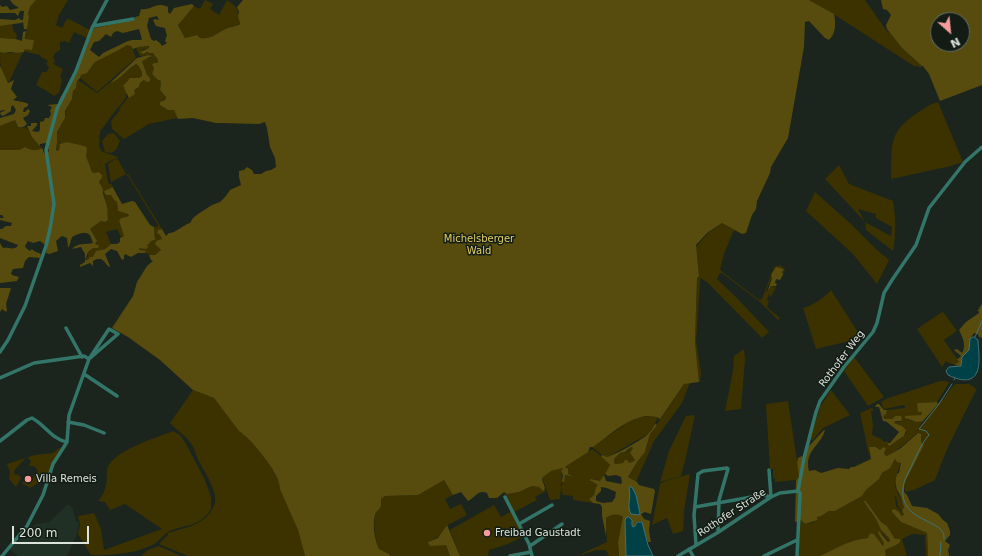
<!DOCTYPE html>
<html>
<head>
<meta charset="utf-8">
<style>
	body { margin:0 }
	#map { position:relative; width:982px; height:556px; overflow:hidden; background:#1b251d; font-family:"DejaVu Sans",sans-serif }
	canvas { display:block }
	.north { position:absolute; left:930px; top:12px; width:40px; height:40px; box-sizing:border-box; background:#121c14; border:1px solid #636c65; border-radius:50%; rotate:153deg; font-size:11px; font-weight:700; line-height:16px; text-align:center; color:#dde4de }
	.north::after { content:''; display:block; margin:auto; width:14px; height:18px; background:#f59b9b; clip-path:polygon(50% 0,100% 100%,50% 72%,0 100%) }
	.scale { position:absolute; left:12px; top:526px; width:77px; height:18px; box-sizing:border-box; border:2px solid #dde4de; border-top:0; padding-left:5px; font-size:12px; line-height:14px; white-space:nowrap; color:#dde4de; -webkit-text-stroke:3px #121c14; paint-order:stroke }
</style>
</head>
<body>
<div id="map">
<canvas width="982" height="556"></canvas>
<div class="north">N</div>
<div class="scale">200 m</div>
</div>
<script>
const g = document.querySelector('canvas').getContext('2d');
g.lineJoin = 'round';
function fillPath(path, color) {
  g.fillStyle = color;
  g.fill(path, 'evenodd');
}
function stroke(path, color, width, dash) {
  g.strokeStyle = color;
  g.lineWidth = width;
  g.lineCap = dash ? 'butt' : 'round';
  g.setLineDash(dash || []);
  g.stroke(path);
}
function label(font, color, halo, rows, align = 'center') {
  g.font = font + ' "DejaVu Sans",sans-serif';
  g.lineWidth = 3;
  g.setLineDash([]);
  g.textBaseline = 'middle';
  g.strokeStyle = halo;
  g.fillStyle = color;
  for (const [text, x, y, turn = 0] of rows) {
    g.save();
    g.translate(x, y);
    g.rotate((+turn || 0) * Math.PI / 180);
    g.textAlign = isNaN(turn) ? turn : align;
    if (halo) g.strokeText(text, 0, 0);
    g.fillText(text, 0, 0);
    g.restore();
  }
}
const built = new Path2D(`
	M67,505l4,1 2,3 3,13h3l-2,12 -10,22h-49l-8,-7 18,-20 9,-5 12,-2z`);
const green = new Path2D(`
	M36,0h32l-9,15 -3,10 6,3 4,-8 3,-1 21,11 -3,8 -13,-6 -5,11 -4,-2 -5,1v8l-5,3 -2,4 2,4 -2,3 10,5 -3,8 2,3 -3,13 -5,3 -7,-5 -11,-6 6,-13h5l2,-5 -3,-3 2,-3 -7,-4 -1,-2 -14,-3 -2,-2 1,-1h2l7,-9 -8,-1 1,-18 2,-5 -1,-2 2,-7z
	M205,0l8,4 -3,5 9,6 8,-15c16,11 8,9 13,23 -4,4 -7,2 -12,5 -10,4 -17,12 -28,10l-3,-3 -12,3 -7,-14 16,-18 6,3z
	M809,0h56l21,30 4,3 12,15 20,18 -2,2 -2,-2h-4l-87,-56z
	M12,24l1,6 4,5 -1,4 -16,-1v-12z
	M126,45h3l3,2 4,11 -39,34 -17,-14 1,-3c5,-1 12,-8 13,-13l27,-13z
	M148,46l1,2 -8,2 7,3h5l5,7v3l-6,3 2,2 -2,6 6,6 3,1 -1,9 6,7 -2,3 -4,2v3l8,5h6l4,6 -1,2 -28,6 -25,15 -12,-10 -1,-8 9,-11 -1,-1 9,-12 1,1 4,-3 1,-5 5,-3 1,-4 4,-3 6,1v-3l-3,-3 -5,-14 1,-2 8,-1 -1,-3 -10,1 -4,-7 3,-2z
	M0,52c5,2 17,1 23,0l-14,30c-9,-7 -9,-19 -9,-30z
	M136,64c4,1 7,8 6,12l-3,2c-9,0 -11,1 -16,9l4,6 -2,6 -13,16 -10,14h-1l-2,9 1,1 -1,5 2,7 17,6 -13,7 3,17 1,3h3c-1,5 -3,5 -8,7l2,4h5l3,5 3,2 1,9 10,3 1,2 -8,2 -2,4 5,14 -3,1 -4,-8 -11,3 5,12 -6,5 -8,2 -4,7 -2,-1 -3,3h-3v-2l3,-1v-5l5,-4h5v-4h-3l2,-2 -7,-13 11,-8 4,1 3,-2c-2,-8 -2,-17 -4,-26 -1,-5 -2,1 -1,-5l-4,-7 3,-3v-4l-3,-3 -5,1 -2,-1 -6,-16v-9l-1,-1 -18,-4 -7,3 -1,5 -3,1 1,-19 8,-14 1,-8 6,-11 1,-8 3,-3 1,-7 1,-1 19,13 11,-9 10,-6z
	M938,102l25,60 -12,4 -60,13c1,-31 -4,-46 25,-65 7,-5 14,-10 22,-12z
	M15,120l3,7 3,1 4,-1c7,6 10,14 17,21l-2,2h-11l-4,-3 -6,3h-19v-24z
	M114,133l6,8 -4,9 -5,3 -6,-1 -3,-11 6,-7z
	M117,158l9,16 -15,8 -3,-18z
	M839,165l10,19 44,17c3,16 3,34 0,50l-27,-21 -1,-8 -40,-43zM858,209l18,5v4l16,9 -1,9 -26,-14z
	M128,174l34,55h-2l-3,4 4,3 1,4 -6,1 -1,3 6,6c-8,9 -15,4 -22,-2 4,-2 10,-2 12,-7l4,-1 -1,-13h3l1,-2 -30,-49 -2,-1 -10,6z
	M815,192l36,32 26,26 12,10 -12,24 -24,-30 -47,-43z
	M722,223l13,7 -2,2 -9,22 -4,16 39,30 3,-1 12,-32 6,-2 5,4 -2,6 -1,-3 2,-3 -1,-1h-8l-9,24h2l3,-6 5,1 -5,10 -2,-3 -2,6 2,1 -2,5 1,2 12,10 -2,2 -18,-18 -38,-29h-2l-3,6 18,17 34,36 -7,6 -55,-56 -7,-4v5l-4,58 5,32 -1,9h-1l-4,-40 2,-64 2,-2 -3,-29 11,-13z
	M831,290l28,44 -9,7 -34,8 -13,-41c9,-2 22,-11 28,-18z
	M942,312l2,1 13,18 -13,9 15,22c-5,4 -8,2 -13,-1l-4,6 -25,-38z
	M744,349l1,10 -4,50 -16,2 8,-40 1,-15z
	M854,357l30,40 -16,9 -24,-35z
	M940,381h6l3,2 -12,19 -20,1 5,9 -2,4h-15v2c6,4 12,3 18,3 -4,4 -4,10 -8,14 -9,8 -17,15 -28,21l-3,-2 2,-6 -3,-1 -3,3 -3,-3h-8l1,12 -10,-46 12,-5 2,2 -3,1 2,14 -1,10 9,4 3,3 4,-1v4l3,1 6,-7 7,-3 2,-3 -4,-7 -8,-3v-2l5,1 2,-1 1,-3 -2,-2h-6l-2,3h-6l-3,-3 3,-3 1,-3 18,-2v-1l-1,-2 -20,4 -3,-7 5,-3z
	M690,382l-8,21 -28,38 -18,41 -8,-5 9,-15 9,-12 4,-16 34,-50z
	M956,384h13l6,4 1,2 -29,59 -12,31 -21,10 -9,2 -1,-6 1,-4 19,-37 -3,-3v-8l-4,-1 3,-6 22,-28 1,1c5,-7 5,-10 13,-16z
	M193,390l21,8 25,32c33,20 58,90 66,126h-117l-29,-12 9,-9v-2c18,-6 35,-7 45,-25 9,-14 -11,-38 -16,-51 -2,-4 -2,-8 -5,-12 -5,-8 -15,-15 -22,-22z
	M831,390l19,25 -27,13 -11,13 -2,-2 10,-32z
	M788,401l8,53 3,23 -3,3 -21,2v-4h-2v-9h-3l-4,-65z
	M695,415l-10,46 -4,15 -21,6 9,-31 16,-33 1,-2z
	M642,416l16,1 -4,9 -6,8 -40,23 -5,-1 -11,-9 35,-24z
	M173,431l7,4 6,9 19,36 6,17v12c-13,20 -25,14 -43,23 -4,2 -7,7 -11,10 -14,11 -49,14 -66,13l-13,-21 2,-10 -2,-8 16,-3 7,16 3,21 58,-21 -37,-25 -15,6 -5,-8 -7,-1c6,-6 8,-14 9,-22 0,-3 -1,-7 0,-10 5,-18 49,-31 66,-38z
	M631,447l2,1 -3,5 5,7 -1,1 -5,2 -3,-3 -3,3 -7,1 -2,-1v-4l6,-6 7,-1z
	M59,448h2l-9,15 -6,17h-3l-13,8 -8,-5 2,-2 4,3c4,-1 5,-4 5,-7l5,-6 -4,-5h-5l2,-5 -4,-4c-5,4 -9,9 -13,14v3l5,1 2,3 -5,9 -7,-8 1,-7 -3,-8 28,-9 18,-2z
	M592,449l14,11 4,6 -9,14 -2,1 -6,-2h-4l1,2 8,4 -2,2 -2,8 -5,4 4,4 -20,-3v-4l-10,-1 -2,-6 4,-14 8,2 -5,-3 -1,-5 -2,-2z
	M895,459l2,3h4l-5,15 -1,10 3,3 -1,2 2,3 5,12 -2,3 2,5 -6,-9 -2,-10h-1l1,10 8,9 -3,1 -6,-6 -3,2 9,10 26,11 1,23h-2l-1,-21 -13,-1 -10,5 5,17h-21l-1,-6 12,-6 2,-5h-4l-8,-13 -6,-4 -16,-22 -1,2 12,17 5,11 8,8v4l-6,-8 -5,-2 6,11 -1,3 -9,-12 -3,-1 -2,2 -1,3c-20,1 -30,13 -47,18 -7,0 -16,0 -23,0l1,-36h3l3,4 7,-1 6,-3 -1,-1v-2l4,-1 8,-5h6l27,-15 4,-6 13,-11 3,-6 9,-7z
	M563,467l-2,4 1,5 -2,23 -10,1 -8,-23 9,-6z
	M690,474l-6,37 -1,20 -10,3 -6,-16 -15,7 8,-41 5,-3z
	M444,480l9,15 -8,4 5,10 11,-5 6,11 -21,11 -6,10 -12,6 10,3h8l4,11h-60l-1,-2 -9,-4c-4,-6 -8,-30 -4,-37 4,-7 6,-4 5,-14l4,-3 31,-1z
	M532,486l7,1 3,3h3l1,1 -11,6 2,3 -23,12 -10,-20 3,2 12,-2z
	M494,505l7,12 9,-5 2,1 12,23 -16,8 -19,6 -1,6h-28l-10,-26z
	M617,514l5,2 1,3 -5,23 1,14h-10l-3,-6h-10l-19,6 30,-14 -2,-24 4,-3z
	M159,546l22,10h-40l7,-6z`);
const forest = new Path2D(`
	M10,0h26l-6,7 -2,7 1,2 -2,13h-3l-1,-7 -2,1 -21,3v-7l15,1 4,-2 2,2h2l1,-9h-4l-2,5 -3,-3h-15v-8l2,2 5,-1 3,4 9,-2 -6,-4z
	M243,0h566l25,14c2,10 2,19 -5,26l-4,-2 -16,-17 -4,1 -1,25 -16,91 -17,29 -1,6 -13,28 -1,8 -4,6 -6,18 -4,1 -20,-11 -15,10 -11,12 3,31 -2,2 -2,64 4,40 -15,2 -24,35 -3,-2c-5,0 -11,-2 -16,0 -18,5 -33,19 -48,30h-3l-2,5 -23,15 3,2v5l6,3 -9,-2 -1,7h-2l1,-7 -2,-4 2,-3 -12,3 -8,6 -1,2 3,9 -1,3 -2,-1 -3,-3 -7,-1 -13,6 -12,2 -3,-2 -7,6h-8l-2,-5c-9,-4 -11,4 -19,8l-7,-9 -8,3 -9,-15 -26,15 -33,1 -4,3c1,13 -4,9 -6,16 -3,9 0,26 4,34l10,5 1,2h-85l-7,-26 -18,-41c1,-14 -29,-51 -41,-58l-25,-33 -21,-8 -33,-30 -32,-23 -16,-9 21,-32 4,-14 10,-16 6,-5 -2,-1 -2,-5h6l6,-5 -6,-6 1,-3 6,-2 -2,-4 -3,-2 1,-3 4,-1 4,7 3,-3c7,0 14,-8 21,-10l3,-5 5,-4 14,-9 8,-3 6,-6 4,-6 11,-5 -2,-8v-6l5,-1 3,-3 5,3 2,4h7l5,-3 5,-1 5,-3 -1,-9 -5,-11 -3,-19 -2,-6 -6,2 -38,-1h-5l-23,-5 -15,1 -4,-9h-6l-8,-5v-3l5,-2 1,-3 -6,-7 1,-9 -3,-1 -6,-6 2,-6 -2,-3 2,-2h4v-3l-5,-7h-4l-2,-1 -4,2 -3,-2 9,-4v-2l-10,1 -6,2 -2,-3 -4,-1 -8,5 -24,12 -8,11 -6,2 -1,3 -3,3 -1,7 -3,3 -1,8 -7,12v7l-8,14v10l-1,8 1,1 2,-1 1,-6 7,-2 18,4 2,2 -1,8 6,16 2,1 5,-1 3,3v3l-3,4 4,7c-1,5 3,12 4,18 1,4 0,8 1,13l-3,2 -4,-1 -11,8 7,12 -2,3 4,1 -1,3h-5l-5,4 -2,6h-1v-4l-4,-7 -9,2c6,-7 14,-4 21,-6l-3,-8c-6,-5 -12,-1 -18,2l-3,10h-1l-1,-9 -5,-2 -6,5 2,10 -9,3 -3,-1 1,-7 -7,-5 -7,2 -5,-2 -3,5 1,2 4,3 2,-2 2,2 7,3 -1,4 -11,-1 -4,4 -2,7 -10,1 -2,4 1,2 7,2 -2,4 -17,2v-40l3,5c6,-1 12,3 15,-3l-18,-7v-9h2l4,-3h5l1,-3 -12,-3v-2h4l-2,-3h-2v-65h19l6,-3c5,3 11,5 17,1l3,7 4,-4 -3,-8 -6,1v2l-8,-9 -5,-11h4v-3h6v2l-5,6 6,1 2,-2v-8l4,-1 1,-3h4l2,-4 -1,-3 2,-4 -5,-2 11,-1 2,-6 15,-22 6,-20 13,-28 40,-8 1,-3 4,-1 2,-7c11,2 14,-8 27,-2v5l2,2 4,-6 18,-4 2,2 -16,19 7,13 12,-3 3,3c11,2 18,-6 28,-10 4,-2 7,-1 12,-4l-2,-8 1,-4 -2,-5zM157,16l2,4 -4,-1 -2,1 3,6 9,2 1,5 1,2 -2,6 2,2 -5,3 -2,-3 -4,-3 -2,1 -3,-2 -4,-13 2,-8zM139,29l3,10 -1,1h-9l-4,1 -25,12 -4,4 -9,-7 4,-8 5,-1 7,-7 5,3 2,-4 4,-2 6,2z
	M881,0h101v85l-42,16 -11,-27 -6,-8h-1l-20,-18 -15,-19 -1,-4 5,-10 -4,-5 -4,-1zM938,20h24v24h-24z
	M26,31l-1,8 9,1 -2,10 -7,-1 -1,3c-5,1 -8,1 -14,0 -4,0 -5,2 -10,0v-14l16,1 6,2 1,-9z
	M148,55l4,1 -10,5 5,14 3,3v3l-3,1 -3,-2 -4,3 -1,4 -5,3 1,4 -6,4 -6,-12 7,-8h9l3,-2v-4l-4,-7 -2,-1c-9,5 -16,16 -26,19l27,-25z
	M0,66l8,17 6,-3 -3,9 6,8 -4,3c5,2 11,1 15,4v2l-4,2 -1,4h2l3,-3 2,2 -2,4 -5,3 4,6c-3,3 -5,4 -9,3l-3,-7 -15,6v-8l14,-4 2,-4 -3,-5 -2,2v4l-8,5 -3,-2 1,-2 4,-1 -1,-1 -4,1z
	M112,186l10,18 10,-3 3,1 15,23 4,2 1,13 -4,1 -2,3 -2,1 1,2 -2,2 -7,-1 1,2 6,1 -1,2h-7l-7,4 -6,-3 -1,2v3l-2,1 -5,-9 -6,-2 -6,5 5,12 -1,1c-5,-5 -7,-12 -16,-6v5l-3,-3 -10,4v-2l5,-3v-2h3l2,-3h3l3,-6 9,-2 6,-5h6l3,-2v-4l4,-2 -5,-15 2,-3 8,-2 -1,-2 -10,-3 -1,-9 -3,-2 -3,-5h-4l-2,-1 -1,-3 7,-3z
	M776,267l8,2 -2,3 1,3 -3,5 -4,-1 -1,4 2,1 -1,2h-5l-4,7 5,-15 -1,-3z
	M0,288h11l-5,16 1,6 -1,2 -4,-3 -2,3z
	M982,304v34l-3,-1 -1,-3 -4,-1 -4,6 -1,11 -7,7 -1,9 -7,-1 5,-3 -3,-4 2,1 3,-3 -7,-6 3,-1 5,4c5,-7 0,-17 -3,-23l7,-8 13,-9 -1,-3z
	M937,402l1,2 -15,17 -6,1 -12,-4v-2l16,-1 1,-3h-4l-1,-9z
	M877,404h2l5,6h3l-1,4 -3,2 2,3h7l3,-3h6l1,3 -1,2h-6l-1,2 8,3 4,4 -2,6c-7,4 -9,6 -14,10l-2,-1v-2h2l9,-11 -12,-10 -4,-1 -4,-14h-4z
	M655,424l2,1 -7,9 -5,18 -8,10 -9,15 9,5 2,3 15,4 1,2 -4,23 -6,-2 -4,2 3,5 6,2 -1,10 2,11h-3l-7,-21 -5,1 -1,4 -2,1 -1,-2v-4l-6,-3v38h-7l-1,-14 5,-25c-5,-4 -12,-3 -17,1v18l-4,-20v-9l-2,-3 -7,-1 -4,-4 5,-4 2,-8 2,-2 -9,-5 2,-1 9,2 4,-6 2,6 15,3 1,-2 -1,-5 -5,-2 -8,1 -3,-2 5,-9 -9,-9 1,-1 5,2c8,-2 33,-16 40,-22 3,-3 6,-7 8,-11zM631,447l2,1 -3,5 5,7 -1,1 -5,2 -2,-3h-2l-2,3 -7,1 -2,-1v-4l6,-6 5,-1zM601,487l6,1 9,4 -1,6 -3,4 -9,1 -7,-2v-5l5,-5z
	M824,430h1c-4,16 -21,20 -16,41l6,-1 6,3 17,-5 11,1 2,-2h3l17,-8 -2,-12h7l4,3 3,-3 3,1 -2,6 3,2 14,-8 17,-15 3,1v8l3,3 -19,37 -1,4v6l3,3 5,11 15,2 11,6 5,6 4,3 3,8v4l-5,6 5,4 -2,5 1,6h-21l-1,-23 -26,-11 -9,-10v-2l2,-1 5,3 2,4 3,-1 -2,-5 2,-3c-2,-4 -2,-8 -4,-12 -4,-7 -6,-12 -3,-21l2,-1 2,-10 -4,-1 -2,-3 -5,9 -8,5 -3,6 -13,11 -4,6 -27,15h-6l-8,5 -4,1v2l1,1 -13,4 -4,-4 -6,2 1,-42 3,-3 -2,-14 1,-5 4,-2 1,3 5,-12z
	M865,500l16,22 6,4 8,13h5v3l-4,3 -11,5 1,6h-66c15,-7 31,-17 48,-18l1,-3 2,-2 3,1 9,12 1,-3 -6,-10 1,-2 9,11 2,-1 -1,-3 -8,-8 -5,-11 -12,-17z
	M447,525l13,31h-10l-4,-11 -16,1 -2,-4 10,-4z`);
const water = new Path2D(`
	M974,337l4,3c0,5 1,10 1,16 1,24 -10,29 -31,19l-2,-4 3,-4 12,-1 1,-9 7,-7 1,-11z
	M630,487h2l4,8 4,18 -1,2 -8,-1c-5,-8 1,-17 -2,-26z
	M629,517l3,3v5l1,2 2,-1 2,-4h5l6,23 5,11h-27l-1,-35 1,-3z`);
const stream = new Path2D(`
	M975,337l7,-16
	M954,380l1,-2
	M944,539c3,-21 -45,-15 -41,-51 1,-9 6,-16 9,-23 5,-11 10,-22 17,-30l-3,-4 -7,-2 20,-25 13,-20
	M940,556l1,-14`);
const minor = new Path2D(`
	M93,26l40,-7
	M66,328l16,29
	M0,352l8,-12 17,-34 21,-60 4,-17 4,-25 -8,-54 11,-41 19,-38 16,-43 15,-28
	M84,374l33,22
	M0,378l34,-15 50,-7 5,3
	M68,422l16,3 20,8
	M0,441l27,-21 5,-2c12,6 21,22 35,24
	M505,497l24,47 3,12
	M695,507l68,-12 8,2 -2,-27
	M519,524l33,-19
	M696,545l-2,-30 4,-41 5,-3 24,-3 1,1 -9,31 -1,32
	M530,546l32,-22
	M689,549l4,7
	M2,556l25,-30 16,-31 10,-31 14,-22 2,-27 20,-56 20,-30 9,5 -29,25
	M510,556l21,-4
	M678,556l39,-23 54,-36 9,-4 18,-2
	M764,556l33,-16
	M797,556l3,-63 -2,-2 6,-33 12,-46 4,-11 24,-34 29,-35 4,-9 7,-30 8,-13 24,-35 13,-37 36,-46 17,-15`);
const markers = [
	[28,479,4,"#f59b9b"],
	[487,533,4,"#f59b9b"]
];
const parkNames = [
	["Michelsberger",479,239],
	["Wald",479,251]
];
const streetNames = [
	["Rothofer Weg",842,359,-53],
	["Rothofer Straße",732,513,-33]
];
const poiNames = [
	["Villa Remeis",36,479],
	["Freibad Gaustadt",495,533]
];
fillPath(built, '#203024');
fillPath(green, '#3b3200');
fillPath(forest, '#574c0d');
fillPath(water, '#004147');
stroke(water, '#427274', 1);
stroke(stream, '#427274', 1);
stroke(minor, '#337669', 3.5);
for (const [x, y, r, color] of markers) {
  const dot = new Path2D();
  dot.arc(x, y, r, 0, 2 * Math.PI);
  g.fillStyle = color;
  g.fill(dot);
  stroke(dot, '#121c14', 1.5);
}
label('10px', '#e5d167', '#121c14', parkNames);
label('10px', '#dde4de', '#121c14', streetNames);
label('10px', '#dde4de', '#121c14', poiNames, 'left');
</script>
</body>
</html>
